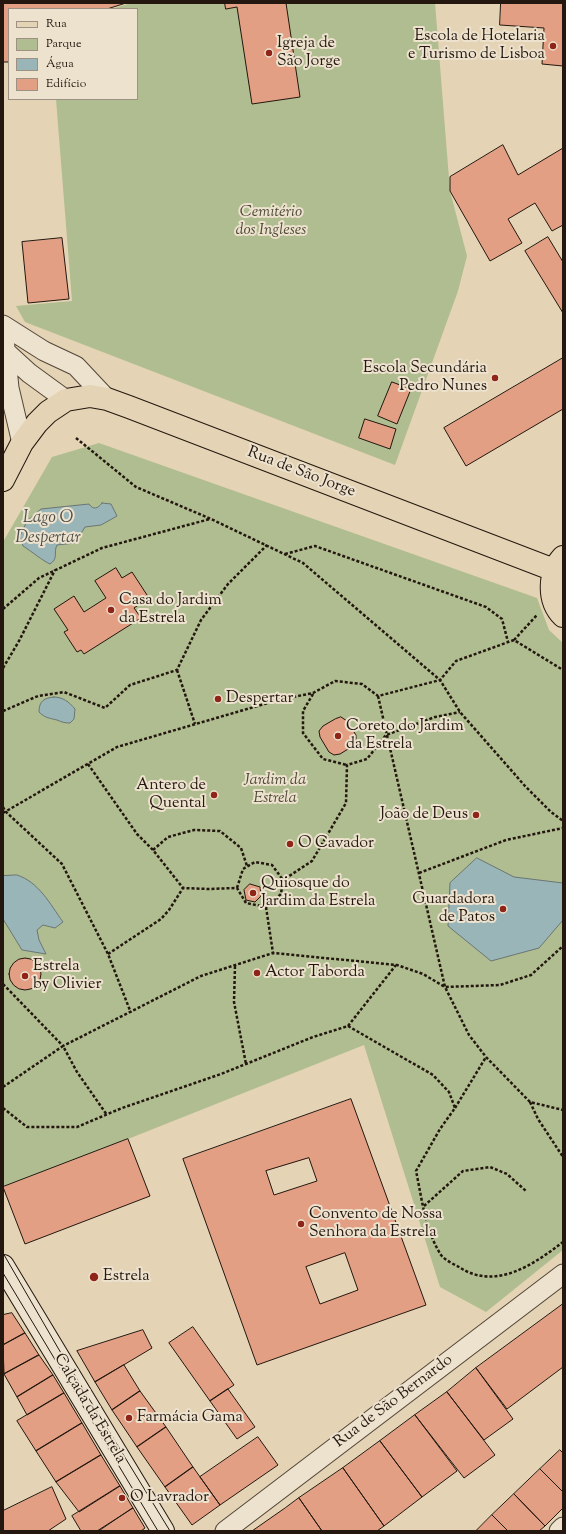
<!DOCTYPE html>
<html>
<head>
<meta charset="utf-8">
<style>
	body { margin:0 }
	#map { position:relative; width:566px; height:1534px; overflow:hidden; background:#e4d3b4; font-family:"Sorts Mill Goudy",serif }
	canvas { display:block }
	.frame { position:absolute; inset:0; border:4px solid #23170f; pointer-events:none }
	.legend { position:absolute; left:8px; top:8px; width:130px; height:92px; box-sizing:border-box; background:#ede2ce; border:1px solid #9c9182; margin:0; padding:5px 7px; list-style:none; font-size:12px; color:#23170f }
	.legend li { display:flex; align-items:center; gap:8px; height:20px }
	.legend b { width:20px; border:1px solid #9c9182 }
</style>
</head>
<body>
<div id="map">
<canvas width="566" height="1534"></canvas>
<div class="frame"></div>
<ul class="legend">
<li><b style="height:5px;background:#e4d3b4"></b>Rua</li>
<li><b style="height:11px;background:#b0bd90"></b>Parque</li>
<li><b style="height:11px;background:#9ab5b8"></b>Água</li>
<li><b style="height:11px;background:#e39f84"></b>Edifício</li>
</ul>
</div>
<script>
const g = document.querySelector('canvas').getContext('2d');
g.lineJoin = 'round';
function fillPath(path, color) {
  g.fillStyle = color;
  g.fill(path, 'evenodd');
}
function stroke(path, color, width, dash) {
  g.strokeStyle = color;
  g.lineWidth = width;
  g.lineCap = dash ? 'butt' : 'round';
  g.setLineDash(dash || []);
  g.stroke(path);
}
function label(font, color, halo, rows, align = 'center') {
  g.font = font + ' "Sorts Mill Goudy",serif';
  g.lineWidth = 4;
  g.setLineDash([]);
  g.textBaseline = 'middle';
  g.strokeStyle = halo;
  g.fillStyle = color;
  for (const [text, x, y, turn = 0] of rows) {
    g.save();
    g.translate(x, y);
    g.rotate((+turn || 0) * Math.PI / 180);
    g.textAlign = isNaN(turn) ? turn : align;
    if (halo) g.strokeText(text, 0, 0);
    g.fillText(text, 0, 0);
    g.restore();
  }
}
const green = new Path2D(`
	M131,3h304l15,188 17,65 -9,35 -63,174 -370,-143 -9,-16 56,-5 -16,-202h81v-90h-26z
	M99,443l438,155 12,32 14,13v607l-77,62 -46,-25 -76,-242 -236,94 -125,48v-645l49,-85z`);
const water = new Path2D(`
	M102,503l9,1 6,12 -16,9 -16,2 -10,16 -18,2c-4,8 2,13 -7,19 -7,-3 -19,-13 -27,-18l-3,-10 7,-15 14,-12 48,-5c4,6 9,5 13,-1z
	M54,697c9,0 15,5 21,12l-1,10 -4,4c-6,0 -8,-1 -13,-3 -8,-2 -12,-2 -18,-8 0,-11 5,-14 15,-15z
	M477,858l37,19 49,6v37l-24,28 -48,13 -43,-35 2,-43z
	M17,875c22,7 33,29 46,47l-8,6 -12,-3 -6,5 2,10 7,14 -24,-4 -19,-31v-43z`);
const building = new Path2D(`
	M3,3h123l-19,6h-98v53h-6z
	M225,3h61l14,94 -48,7 -15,-97 -11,2z
	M501,3h62v63l-21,-2 2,-36 -44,-3z
	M503,145l15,30 45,-27v77l-11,6 -17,-28 -27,16 14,24 -32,18 -40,-70v-14z
	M548,237l15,25v51l-38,-62z
	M62,238l7,61 -41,4 -6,-61z
	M563,358v51l-97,57 -22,-38z
	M392,382l19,7 -14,35 -19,-8z
	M365,419l31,10 -6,20 -31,-11z
	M116,568l6,10 10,-6 17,26 -15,10 7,10 -57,36 -3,-4 -4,2 -13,-20 4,-2 -14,-21 20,-13 10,16 22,-14 -11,-17z
	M341,717l6,4 9,14v6l-3,5 -13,8 -6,1 -5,-3 -9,-15 -1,-6 4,-5 12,-7z
	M250,884l10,3 1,9 -6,6 -9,-2 -2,-10z
	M9 974a16 16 0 1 1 32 0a16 16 0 1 1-32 0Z
	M351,1099l75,206 -169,60 -74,-206zM309,1158l8,23 -43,14 -8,-24zM345,1253l13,37 -38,14 -14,-37z
	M128,1139l22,57 -125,48 -22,-57z
	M563,1304v63l-56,42 -31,-41z
	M12,1313l13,20 -22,12v-30z
	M193,1327l41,58 -24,16 -41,-58z
	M143,1330l9,18 -57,34 -18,-31z
	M25,1333l14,22 -35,19 -1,-29z
	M39,1355l14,20 -36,22 -13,-23z
	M124,1365l16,26 -28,19 -17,-28z
	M476,1368l37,51 -29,21 -37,-48z
	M53,1375l11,18 -37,22 -10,-18z
	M228,1389l27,38 -18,12 -27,-38z
	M140,1391l26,36 -29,20 -25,-37z
	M447,1392l48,63 -31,23 -49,-63z
	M64,1393l18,30 -46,28 -19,-30z
	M415,1415l42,56 -35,26 -42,-56z
	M82,1423l19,32 -45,27 -20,-31z
	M166,1427l27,40 -28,20 -28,-40z
	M258,1437l20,28 -58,40 -20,-28z
	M380,1441l42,56 -38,29 -41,-58z
	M560,1450l3,3v39l-23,-23z
	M101,1455l19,31 -41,26 -23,-30z
	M193,1467l27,38 -28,20 -27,-38z
	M343,1468l41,58 -7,5h-55l-23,-33z
	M540,1469l23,23v16l-18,18 -31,-32z
	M120,1486l13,22 -36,23h-16l-9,-15z
	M52,1487l14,32 -18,12h-45v-20z
	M514,1494l31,32 -6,5h-31l-16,-16z
	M299,1498l23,33h-70l33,-23z
	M133,1508l12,20 -4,3h-42z
	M492,1515l16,16h-32z`);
const path = new Path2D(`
	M76,438l60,49 75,32 92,44 137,117 20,32 65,74 26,26 12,9
	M285,554l30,-8 171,61 16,12 6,23
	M3,609l36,-31 63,-30 108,-29
	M514,640l23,-25
	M3,668l16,-27 36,-71
	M177,670l18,54
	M313,694l-10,17v22l20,26 24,6
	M378,696l67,291 24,48 17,22 44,45 33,8
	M3,711l35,-15 26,-4 41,16 25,-23 47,-15 24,-50 27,-36 39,-39
	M88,764l49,70 16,16 30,38 25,1 29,-1 9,15 20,4 15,-13 2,-14 29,-19 34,-58 1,-38 20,-6 19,-24 49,-18 25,-5
	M3,807l2,4 57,53 46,90 23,59
	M3,813l114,-66 161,-47 35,-7 22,-12 27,3 16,12 62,-16 16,-19 58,-21 49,30
	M153,850l15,-13 26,-7 26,1 21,17 6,18
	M419,873l87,-33 57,-12
	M237,888l6,-19 12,-7 17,3 11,15
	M266,907l7,46
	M108,954l53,-35 8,-9 14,-22
	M235,966l-1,36 12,62
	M3,984l60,62 138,-70 72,-23 124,12 26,9 22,13 55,-2 31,-10 32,-29
	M348,1026l85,49 16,17 6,16 -15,21 -24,42c6,28 9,59 25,84 4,5 12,9 18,12 36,24 74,-2 104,-25
	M3,1087l60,-41 14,26 30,43
	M530,1102l8,17 25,38
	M3,1108l24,19h50l45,-19 99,-34 92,-37 35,-11 48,-61
	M455,1108l31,-51
	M424,1206l39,-35 27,-4 17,7 19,17`);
const street = new Path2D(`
	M3,325l41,26 32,15 31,33
	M3,328l6,60 13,55
	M5,351l24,22 37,27
	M225,1531l338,-257
	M559,1531l4,-4`);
const secondary = new Path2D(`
	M3,1266l160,265`);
const primary = new Path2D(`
	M3,480l19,-37 15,-20 11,-11 18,-12 24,-4 17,3 22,8 425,163
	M563,557c-14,15 -16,43 0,59`);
const tram = new Path2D(`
	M3,1253l55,95 112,183
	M3,1273l155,258`);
const markers = [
	[553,46,4,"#8f2418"],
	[269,53,4,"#8f2418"],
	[495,378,4,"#8f2418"],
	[111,610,4,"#8f2418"],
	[218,699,4,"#8f2418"],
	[338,736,4,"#8f2418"],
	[214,795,4,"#8f2418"],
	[476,815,4,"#8f2418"],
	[290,844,4,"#8f2418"],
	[253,893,4,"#8f2418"],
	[503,909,4,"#8f2418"],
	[257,973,4,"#8f2418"],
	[25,976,4,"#8f2418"],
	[301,1224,4,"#8f2418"],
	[94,1277,5,"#8f2418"],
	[129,1418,4,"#8f2418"],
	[122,1498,4,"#8f2418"]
];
const poiNames = [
	["Escola de Hotelaria",545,37,"right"],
	["e Turismo de Lisboa",545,55,"right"],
	["Igreja de",277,44],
	["São Jorge",277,62],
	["Escola Secundária",487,369,"right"],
	["Pedro Nunes",487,387,"right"],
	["Casa do Jardim",119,601],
	["da Estrela",119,619],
	["Despertar",226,699],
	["Coreto do Jardim",346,727],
	["da Estrela",346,745],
	["Antero de",206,786,"right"],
	["Quental",206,804,"right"],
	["João de Deus",468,815,"right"],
	["O Cavador",298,844],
	["Quiosque do",261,884],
	["Jardim da Estrela",261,902],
	["Guardadora",495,900,"right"],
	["de Patos",495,918,"right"],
	["Estrela",33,967],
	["by Olivier",33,985],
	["Actor Taborda",265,973],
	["Convento de Nossa",309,1215],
	["Senhora da Estrela",309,1233],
	["Estrela",103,1277],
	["Farmácia Gama",137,1418],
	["O Lavrador",130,1498]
];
const parkNames = [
	["Cemitério",271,213],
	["dos Ingleses",271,231],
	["Jardim da",275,781],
	["Estrela",275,799]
];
const streetNames = [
	["Rua de São Jorge",301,473,21],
	["Rua de São Bernardo",394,1402,-37],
	["Calçada da Estrela",89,1409,59]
];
const waterNames = [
	["Lago O",48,519],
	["Despertar",48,539]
];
fillPath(green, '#b0bd90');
fillPath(water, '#9ab5b8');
stroke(water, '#6a7674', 1);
fillPath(building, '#e39f84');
stroke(building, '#23170f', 1);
stroke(street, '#534638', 21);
stroke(secondary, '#23170f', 24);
stroke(primary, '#23170f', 24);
stroke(path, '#23170f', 2.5, [3, 2]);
stroke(street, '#ede2ce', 19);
stroke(secondary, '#ede2ce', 22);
stroke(primary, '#e4d3b4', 22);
stroke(tram, '#23170f', 1);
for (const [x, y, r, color] of markers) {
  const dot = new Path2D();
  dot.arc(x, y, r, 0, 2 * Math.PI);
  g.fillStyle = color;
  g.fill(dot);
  stroke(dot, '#ede2ce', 1.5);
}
label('16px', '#23170f', '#ede2ce', poiNames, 'left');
label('italic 16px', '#4d4936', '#ede2ce', parkNames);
label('16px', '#23170f', '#ede2ce', streetNames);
label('italic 17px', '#4d4e4a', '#ede2ce', waterNames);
</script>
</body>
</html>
